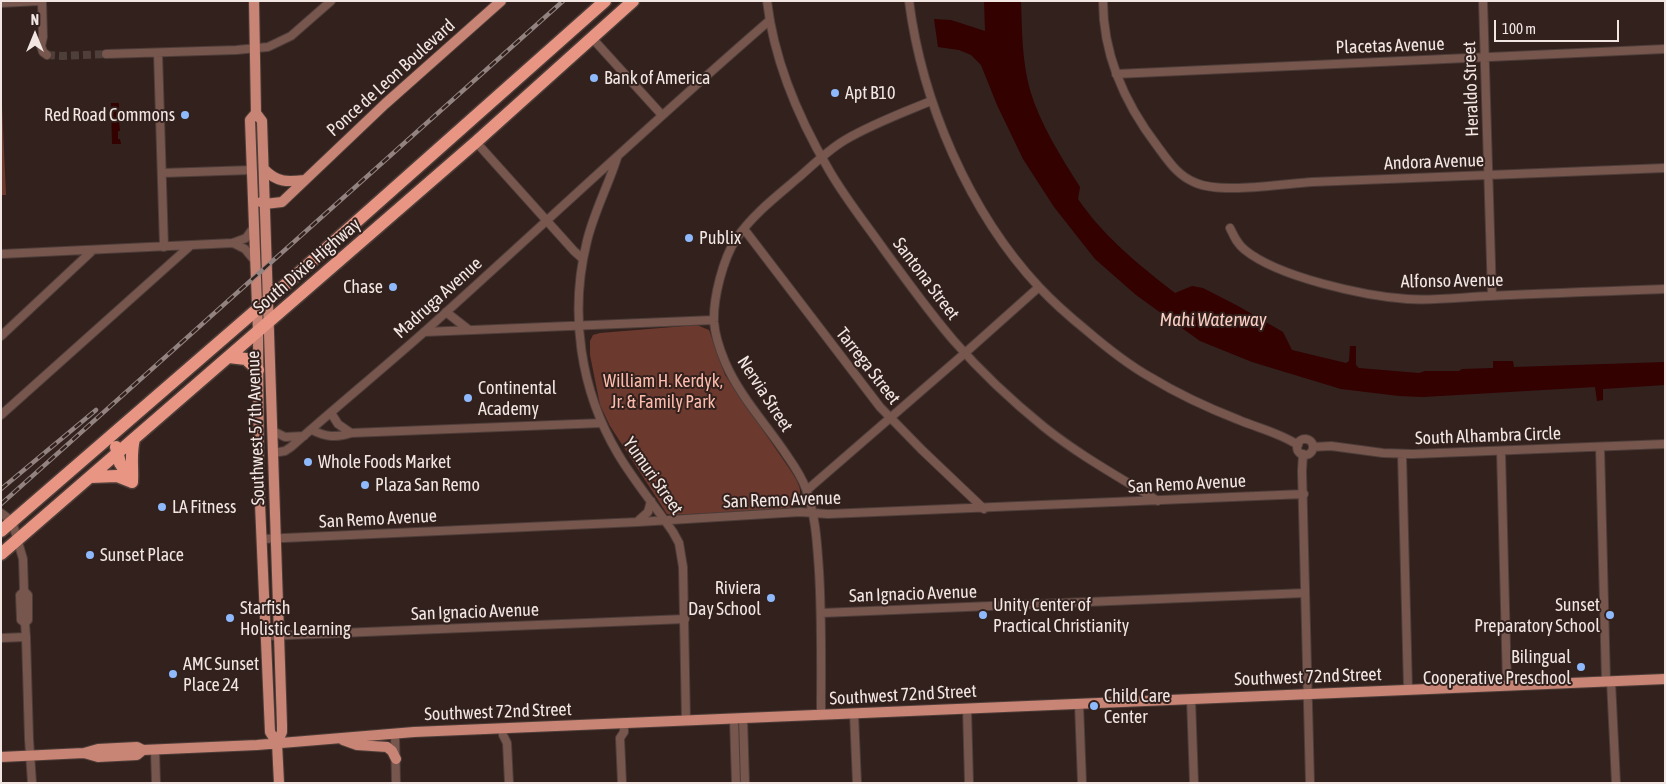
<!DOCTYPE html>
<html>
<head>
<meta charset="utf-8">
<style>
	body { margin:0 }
	#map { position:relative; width:1666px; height:784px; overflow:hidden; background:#32211d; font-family:"Asap Condensed",sans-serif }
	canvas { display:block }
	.frame { position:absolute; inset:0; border:2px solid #f2e6e3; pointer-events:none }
	.north { position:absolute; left:10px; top:10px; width:50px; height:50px; -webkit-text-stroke:4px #32211d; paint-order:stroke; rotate:0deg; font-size:14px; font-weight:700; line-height:20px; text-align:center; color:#f2e6e3 }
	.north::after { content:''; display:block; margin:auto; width:18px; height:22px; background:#f2e6e3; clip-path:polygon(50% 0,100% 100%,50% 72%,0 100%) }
	.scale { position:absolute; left:1494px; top:20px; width:125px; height:22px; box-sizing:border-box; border:2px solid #f2e6e3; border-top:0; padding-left:6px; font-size:15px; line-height:18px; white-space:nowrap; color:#f2e6e3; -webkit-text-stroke:4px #32211d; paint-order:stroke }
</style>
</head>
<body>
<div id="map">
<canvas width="1666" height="784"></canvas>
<div class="frame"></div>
<div class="north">N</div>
<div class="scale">100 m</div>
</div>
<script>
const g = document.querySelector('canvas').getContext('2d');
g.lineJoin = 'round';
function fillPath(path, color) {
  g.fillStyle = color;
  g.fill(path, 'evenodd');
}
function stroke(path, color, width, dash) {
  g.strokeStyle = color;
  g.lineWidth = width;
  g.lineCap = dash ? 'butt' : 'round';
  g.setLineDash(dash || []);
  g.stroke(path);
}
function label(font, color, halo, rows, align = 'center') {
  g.font = font + ' "Asap Condensed",sans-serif';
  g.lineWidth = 4;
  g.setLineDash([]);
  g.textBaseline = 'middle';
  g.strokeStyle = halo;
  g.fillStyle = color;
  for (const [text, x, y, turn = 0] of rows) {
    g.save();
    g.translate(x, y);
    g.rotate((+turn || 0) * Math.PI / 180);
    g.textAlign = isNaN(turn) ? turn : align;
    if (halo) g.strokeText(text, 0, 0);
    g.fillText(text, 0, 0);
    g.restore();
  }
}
const green = new Path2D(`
	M1,83l5,112h-5z
	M697,325l12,5 16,45 66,96c8,13 15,23 2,36l-7,2 -113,6 -6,-1 -57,-88 -10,-21 -10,-50v-14l3,-6 7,-2z`);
const water = new Path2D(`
	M984,1h37c1,30 1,60 9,89 10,34 31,67 50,97l-2,12c26,38 61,66 97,94l17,-7 11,2 35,18 45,26 9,18 54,13 3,-2 1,-15h6v19l3,3 60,5 6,-2h34l3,-2 31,-1v-7h20l1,6 151,-5v23l-62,4v11l-6,1 -2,-14 -172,10 -24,-1 -58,-7 -89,-27 -52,-21 -64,-46 -41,-36 -41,-52 -31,-48 -26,-54 -16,-40 -10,-10 -12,-5 -21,-3 -4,-28 17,1 34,11z
	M111,103h8v5l-1,1 2,22h-2v8h2l1,5h-9z`);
const minorTunnel = new Path2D(`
	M47,55l15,1 44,-2`);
const minor = new Path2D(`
	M42,1l1,36 -2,9 2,6 4,3
	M767,1c7,60 32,118 62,169 16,28 37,54 56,81 22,30 44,61 69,90 27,31 58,60 90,86 35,28 75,50 114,74
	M909,1c13,101 60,211 130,286 14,15 31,30 47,43 21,18 41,34 64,47 28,17 58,31 89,43 19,8 41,13 59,25
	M1103,1c0,55 22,103 55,146 11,15 20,29 38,36 25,11 87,1 116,-1 118,-5 235,-9 353,-14
	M1483,1l9,295
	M1,3l38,-2
	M592,38l69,76
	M158,53l6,194
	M106,54l130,-4 32,-3 23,-11 40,-35
	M1116,74l549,-25
	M476,142l98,109 9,8
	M617,158c-9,28 -23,54 -30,83 -18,72 -7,149 31,213 16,27 37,52 55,78l6,11 4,24 3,154
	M162,173l90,-3
	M1230,228c4,8 7,16 15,22 33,27 119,46 162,49 27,2 56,-2 83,-3 58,-3 117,-5 175,-7
	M744,229l136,178 42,43 62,59
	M233,243l12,6 10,12
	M1,254l232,-11 13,-5 8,-11
	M446,312l23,18
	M424,332l290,-12
	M1,336l92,-86
	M331,413l7,11 13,9
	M1,415l189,-169
	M312,430c14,7 24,8 39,3l251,-10
	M273,431l12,6 19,-1
	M1297 447a8 8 0 1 1 16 0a8 8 0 1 1-16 0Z
	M1313,447l18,-1 52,7 30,1 252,-10
	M1600,447l6,234
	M1501,451l6,234
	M273,453l12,-2 6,-4c44,-39 89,-76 132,-114 116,-104 229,-211 347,-313
	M1303,454l-1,17 8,312
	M1402,454l6,235
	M807,490l158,-137 74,-66
	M1,513l11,8 11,38 1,32 -4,4 1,25 4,3 1,14 3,102 3,44
	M638,521l10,-9 3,-11
	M262,539l376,-17 162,-10 28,2 476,-20
	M24,591l4,4v25l-3,3
	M821,613l484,-20
	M267,636l418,-17
	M1,638l25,-1
	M1611,681l5,102
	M1191,699l3,84
	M1079,704l3,79
	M967,708l2,75
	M854,713l3,70
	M821,715c0,-48 1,-96 -2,-144 -2,-28 -3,-54 -13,-82 -4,-11 -11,-22 -18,-32 -21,-32 -48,-60 -63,-95 -5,-12 -10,-26 -11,-40 -1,-24 9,-63 22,-83 16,-24 41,-43 62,-61 15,-13 30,-28 47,-38 27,-16 57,-27 86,-39
	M743,718l2,65
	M734,719l2,64
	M503,728v7l4,8 2,40
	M395,734l1,49
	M155,750l1,33
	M622,783l-2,-45 4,-6v-9`);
const major = new Path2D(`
	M254,1l2,112 6,8 20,604v7l-5,11
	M256,113l-6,7 8,212 1,149 11,251 7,11 2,40
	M264,169c13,14 24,13 41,11
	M261,202l4,2 17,-2 103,-98 116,-103
	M343,740l14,5 30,2 5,4 4,8
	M84,753l14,4 39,-2 6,-5
	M1,757l83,-4 14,-4 39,-2 6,3 114,-5 157,-13 1251,-53`);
const highway = new Path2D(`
	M229,357l17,2 12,11
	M116,447l4,16 12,19
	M90,477l27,-1 15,6
	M132,482c1,-16 -2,-26 2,-43
	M1,531l283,-245 321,-285
	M1,554l475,-412 157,-141`);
const rail = new Path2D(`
	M1,489l95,-79
	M1,504l562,-503`);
const markers = [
	[594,78,5,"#8eb9fd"],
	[835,93,5,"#8eb9fd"],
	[185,115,5,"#8eb9fd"],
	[689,238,5,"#8eb9fd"],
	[393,287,5,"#8eb9fd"],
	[468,398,5,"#8eb9fd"],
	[308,462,5,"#8eb9fd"],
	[365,485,5,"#8eb9fd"],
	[162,507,5,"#8eb9fd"],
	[90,555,5,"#8eb9fd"],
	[771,598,5,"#8eb9fd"],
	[983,615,5,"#8eb9fd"],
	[1610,615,5,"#8eb9fd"],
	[230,618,5,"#8eb9fd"],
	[1581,667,5,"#8eb9fd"],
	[173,674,5,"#8eb9fd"],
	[1094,706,5,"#8eb9fd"]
];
const streetNames = [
	["Placetas Avenue",1390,46,-2],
	["Ponce de Leon Boulevard",391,78,-42],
	["Heraldo Street",1471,89,-92],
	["Andora Avenue",1434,162,-2],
	["South Dixie Highway",307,266,-41],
	["Santona Street",926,279,53],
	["Alfonso Avenue",1452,281,-1],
	["Madruga Avenue",438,298,-42],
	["Tarrega Street",868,366,52],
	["Nervia Street",765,394,57],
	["Southwest 57th Avenue",256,428,-92],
	["South Alhambra Circle",1488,436,-2],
	["Yumuri Street",653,476,55],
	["San Remo Avenue",1187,484,-3],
	["San Remo Avenue",782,500,-2],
	["San Remo Avenue",378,519,-3],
	["San Ignacio Avenue",913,594,-2],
	["San Ignacio Avenue",475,612,-2],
	["Southwest 72nd Street",1308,677,-2],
	["Southwest 72nd Street",903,695,-3],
	["Southwest 72nd Street",498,712,-2]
];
const poiNames = [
	["Bank of America",604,78],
	["Apt B10",845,93],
	["Red Road Commons",175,115,"right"],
	["Publix",699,238],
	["Chase",383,287,"right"],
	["Continental",478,388],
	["Academy",478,409],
	["Whole Foods Market",318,462],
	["Plaza San Remo",375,485],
	["LA Fitness",172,507],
	["Sunset Place",100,555],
	["Riviera",761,588,"right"],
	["Day School",761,609,"right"],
	["Unity Center of",993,605],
	["Practical Christianity",993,626],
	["Sunset",1600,605,"right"],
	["Preparatory School",1600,626,"right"],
	["Starfish",240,608],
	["Holistic Learning",240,629],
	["Bilingual",1571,657,"right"],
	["Cooperative Preschool",1571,678,"right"],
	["AMC Sunset",183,664],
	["Place 24",183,685],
	["Child Care",1104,696],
	["Center",1104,717]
];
const parkNames = [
	["William H. Kerdyk,",663,381],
	["Jr. & Family Park",663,402]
];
const waterNames = [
	["Mahi Waterway",1213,320]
];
fillPath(green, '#6c392e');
fillPath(water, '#330100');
stroke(minorTunnel, '#4f3f3b', 8, [8, 4]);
stroke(minor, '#4d3d39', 10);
stroke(major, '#4d3d39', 12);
stroke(highway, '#4d3d39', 15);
stroke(minor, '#77564e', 8);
stroke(major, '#c88474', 10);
stroke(highway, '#e89683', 12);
stroke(rail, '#928380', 4.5);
stroke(rail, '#32211d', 2.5, [8]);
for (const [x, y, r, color] of markers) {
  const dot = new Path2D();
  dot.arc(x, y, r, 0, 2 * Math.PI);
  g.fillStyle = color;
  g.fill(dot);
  stroke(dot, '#32211d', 2);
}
label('18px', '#f2e6e3', '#32211d', streetNames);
label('18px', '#f2e6e3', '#32211d', poiNames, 'left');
label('18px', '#febcad', '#32211d', parkNames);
label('italic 19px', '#fbcec3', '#32211d', waterNames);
</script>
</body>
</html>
